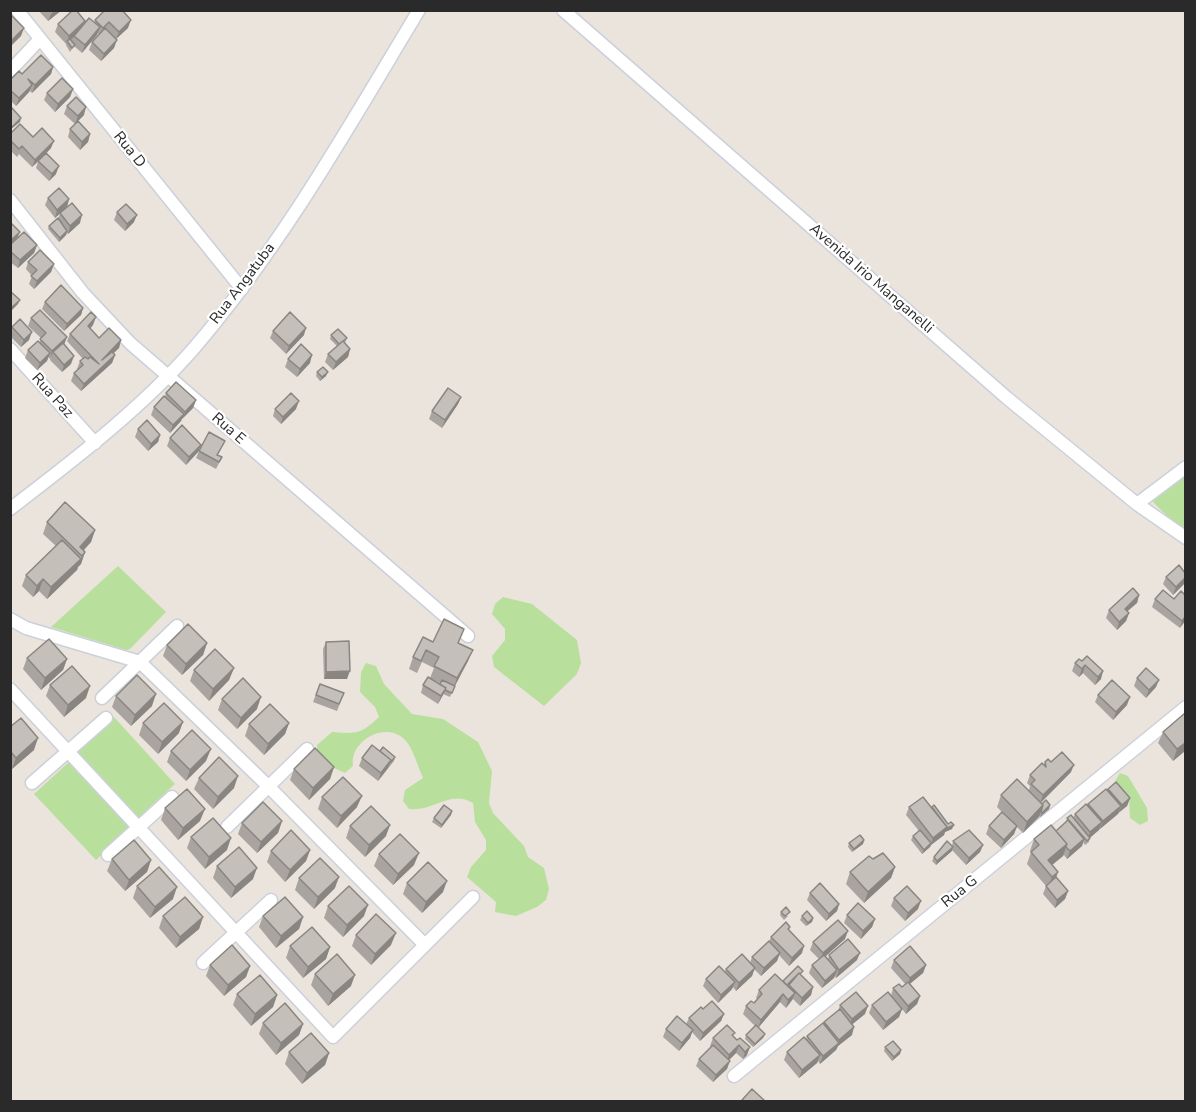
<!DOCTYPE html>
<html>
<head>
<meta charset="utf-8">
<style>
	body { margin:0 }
	#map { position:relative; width:1196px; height:1112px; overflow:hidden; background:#ebe4dd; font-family:"Nunito Sans",sans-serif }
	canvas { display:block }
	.frame { position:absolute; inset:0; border:12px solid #2a2a2a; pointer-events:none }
</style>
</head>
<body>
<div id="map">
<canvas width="1196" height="1112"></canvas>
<div class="frame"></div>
</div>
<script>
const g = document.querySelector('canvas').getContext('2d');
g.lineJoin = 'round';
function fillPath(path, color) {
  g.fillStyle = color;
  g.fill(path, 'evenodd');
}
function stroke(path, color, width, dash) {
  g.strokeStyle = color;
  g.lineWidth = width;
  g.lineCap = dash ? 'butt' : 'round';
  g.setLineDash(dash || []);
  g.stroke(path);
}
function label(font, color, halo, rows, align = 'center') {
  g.font = font + ' "Nunito Sans",sans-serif';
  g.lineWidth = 4.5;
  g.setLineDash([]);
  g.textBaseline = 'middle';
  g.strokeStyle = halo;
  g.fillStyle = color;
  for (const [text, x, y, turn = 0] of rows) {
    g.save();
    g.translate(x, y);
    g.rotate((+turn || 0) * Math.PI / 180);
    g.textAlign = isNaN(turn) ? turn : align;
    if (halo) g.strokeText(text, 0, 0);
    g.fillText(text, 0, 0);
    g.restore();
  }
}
const green = new Path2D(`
	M1185,470v64l-32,-32 3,-7z
	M118,566l48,46 -36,37 -4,1 -75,-23z
	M503,597l29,7 45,36 4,23 -4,11 -33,32 -50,-39 -2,-11 13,-16v-11l-13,-15 3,-10z
	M366,663l10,3 8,18 28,30 31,5 35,23 14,29 -3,32 4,10 31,33 4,11 16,11 5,21 -3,11 -9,7 -21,9 -21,-4 1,-10 -29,-25 4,-10 15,-17v-10l-11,-18 -2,-19c-23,-14 -40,9 -64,6l-6,-8 2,-11 18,-12c-5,-11 -10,-30 -18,-38 -19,-20 -56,1 -52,26l-8,7 -20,-9 -8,-9v-10l15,-13c25,2 29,2 47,-15l-4,-10 -15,-15 1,-20z
	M114,717l61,67 -37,34 -62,-66z
	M69,762l62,65 -35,33 -62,-66z
	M1120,773l8,3 19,32 1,13 -8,4 -10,-7 -1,-19 -14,-18z`);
const minor = new Path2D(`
	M17,10l225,279
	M563,10l444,388 130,106 49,34
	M10,71l30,-32
	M10,200l73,93 47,50 338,293
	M10,349l85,94
	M1137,504l49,-37
	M10,509c65,-50 131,-100 185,-162 88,-103 154,-221 224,-337
	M10,619l16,9 114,34 128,124 157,159
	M10,689l323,348 140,-140
	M102,698l75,-72
	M32,783l74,-65
	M227,827l80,-78
	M108,855l64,-58
	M203,963l68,-63
	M734,1076l452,-369`);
const wall = new Path2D(`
	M38,10h24l-14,11z
	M105,10h20l-1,3 4,15 -12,11 -2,9 -13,13 -12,-11 3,-8 7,-8 -2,-1 -15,20 -8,-7 -4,6 -4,-7v-1l-11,-12 3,-8 27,-3 9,2 1,-3z
	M53,67l-2,7 -19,19 -2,-2 -14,15 -6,-6v-20l12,-6z
	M73,89l-3,8 -15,15 -11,-12 3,-7z
	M67,106l17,9 -9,9 -11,-10z
	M70,129l20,5 -2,8 -8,8 -12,-13z
	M10,134l23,3 18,11 -5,6 10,20 -7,7 -13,-13 2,-6 -6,5 -13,-13 -2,3 -7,-7z
	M48,198l21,1 -2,8 -12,11 -10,-13z
	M117,212l17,10 -9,9 -11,-11z
	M60,213l20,10 -12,11 -1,-1 -1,2 -7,7 -11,-13 1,-3 9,-7z
	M10,222l8,16 19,7 -3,8 -16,15 -8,-6z
	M28,262l26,2 -3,8 -17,17 -5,-5 3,-8 -6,-7z
	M45,302l38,6 -2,7 -17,16 -22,-22z
	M31,318l33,27 7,19 -9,8 -12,-12 1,-3 -1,2 -2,-2 -1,4 -10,9 -12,-12 3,-8 11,-7 2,-5 -13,-12z
	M93,325l-3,4 9,9 22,2 -2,8 -6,5 2,2 -3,8 -31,28 -10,-10 3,-8 4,-3 -1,-1 3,-8 3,-2 -16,-18 3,-7z
	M12,327l17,13 -8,7 -11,-11v-5z
	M273,331l31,4 -18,19 -16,-16z
	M331,335l16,3 -2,5 5,6 -2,8 -15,13 -8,-8 3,-8 9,-8 -7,-7z
	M288,359l22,4 -13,14 -12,-10z
	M317,372l9,4 -6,5 -4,-5z
	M166,393l30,7 -3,8 -11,11 -1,2 -11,12 -19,-18 3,-8 11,-11z
	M461,397l-3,7 -16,24 -13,-9 3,-8z
	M275,409h21l-15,15 -8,-8z
	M138,429l22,6 -2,7 -10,9 -13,-14z
	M170,438l31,7 -3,7 -12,13 -19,-19z
	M225,441l-7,14 4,2 -6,12 -20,-11 3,-7z
	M47,522l48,8 -4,12 -7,8 1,2 -4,12 -3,3 -1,3 -30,29 -8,-8 -6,6 -11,-11 4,-11 30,-29 -13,-12z
	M1166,577l19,6 -12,12 -10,-11z
	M1139,595l-2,8 -10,8 2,2 -3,8 -9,9 -11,-12 3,-8z
	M1155,599h19l11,22 -5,7 -28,-21z
	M326,642l21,37h-23l-1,-30z
	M433,642l26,1 9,18 -13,25 -5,11 -7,-3 -5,10 -17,-11 2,-8 17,-1v-1l-10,-5 4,-10 -12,-6 -5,11 -8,-4 4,-12z
	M207,643l-4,12 -21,20 -19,-19 4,-11z
	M27,658l40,1 -4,11 -22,20 -18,-21z
	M1079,659l22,20 -6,6 -12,-12 -4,4 -7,-6 3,-8z
	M234,668l-5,12 -20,21 -19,-20 4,-11z
	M1137,678l19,9 -10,11 -12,-12z
	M320,684l24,9 -7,18 -24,-9z
	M50,685l36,13 -22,19 -18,-21z
	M1098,695l29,10 -14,15 -18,-18z
	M116,696l36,10 -21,20 -19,-19z
	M222,699l35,10 -20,20 -19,-19z
	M143,723l36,10 -21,21 -19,-19z
	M289,723l-4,11 -21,21 -19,-19 4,-12z
	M10,727l24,23 -22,19 -2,-2z
	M1163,732l22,19 -12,10 -15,-18z
	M171,751l35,10 -20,20 -19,-19z
	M380,751l15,6 -1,4 -16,20 -19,-15 3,-8z
	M1045,762h6l20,10 -30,31 1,1 8,1 -1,4 -9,8 -1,-1 -16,17 -6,-6 -3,7 -13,14 -15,-14 3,-8 13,-14 -5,-5 4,-12 28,-5 1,-4 -3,-3 3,-8 14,-10z
	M334,767l-4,12 -21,21 -19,-20 4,-11z
	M199,778l35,10 -21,21 -19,-20z
	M1108,789l22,9 -3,8 -27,23 -10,9 -1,4 -4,3 -2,-3 -1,4 -15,13 -3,-4 -12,10 4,13 12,13 -3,8 -10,9 -12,-14 3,-8 -19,-22 4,-12 -1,-1 4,-12 22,-8 10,-9 1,-4h6l2,-4 13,-8v-2l20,-13z
	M322,797l35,10 -20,21 -19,-19z
	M909,807h23l20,22 -7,3 -1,3 -13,10 -1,2 -8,7 -11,-14 2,-4 6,-5 -13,-16z
	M165,808l35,13 -22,19 -17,-20z
	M451,815l-10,13 -9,-6 2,-4z
	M282,821l-4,12 -21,20 -19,-19 4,-11z
	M350,826l36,10 -21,21 -19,-19z
	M191,837l36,13 -22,19 -18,-21z
	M864,840l-1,4 -11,8 -4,-5 1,-4z
	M953,841l30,4 -3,7 -14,13 -14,-15 -16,15 -4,-4 2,-4 18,-11z
	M310,850l-4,11 -21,21 -18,-20 4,-11z
	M379,854l35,11 -21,20 -19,-19z
	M112,859l39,1 -4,12 -22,19 -18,-20z
	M873,859l22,8 -4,11 -27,25 -18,-19 4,-12z
	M217,866l36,13 -22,19 -18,-20z
	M299,878l36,10 -21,21 -19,-19z
	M407,883l36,9 -21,21 -19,-19z
	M137,886l36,13 -23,19 -17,-20z
	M810,893l29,11 -2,7 -11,10 -19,-21z
	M894,898l24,11 -13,12 -14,-15z
	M328,906l36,10 -21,21 -19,-19z
	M781,912l7,4 -4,4 -4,-5z
	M847,915l28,4 -3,8 -11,12 -17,-16z
	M163,916l40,1 -4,12 -23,19 -17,-20z
	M263,916l40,1 -4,12 -23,19 -17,-21z
	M802,916l11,2 -1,4 -6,4 -6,-6z
	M790,927l-1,3 13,23 -13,13 -10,-11 -2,6 -16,15 -7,-7 -2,7 -16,15 -3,-4 -1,2 -14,14 -15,-17 3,-7 19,-8 1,-2 24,-6 2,-6 17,-15 2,-5z
	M356,935l35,10 -20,20 -19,-19z
	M845,939l-19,17 2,3 1,-4 28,5 -21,18 -1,-2 -1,2 -12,10 -13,-15 3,-8 7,-6 -9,-9 3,-8z
	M290,946l40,1 -4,12 -23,19 -17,-20z
	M894,960l32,5 -3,8 -13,11 10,12 -3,8 -11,10 -4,-5 -3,8 -16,13 -14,-17 3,-8 19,-9 2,-8 9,-1 4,-2 -15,-17z
	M210,965l40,1 -4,11 -22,19 -18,-20z
	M315,974l36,12 -23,20 -17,-21z
	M801,975l12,12 -2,8 -11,11 -7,-7 -7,9 -6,-6 -22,26 7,6 -2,4 -10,9 -8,-8 1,-4 9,-9 -12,-12 3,-8 8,-3 3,-4 -1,-1 3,-8z
	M237,994l40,1 -4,12 -22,19 -18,-21z
	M840,1005l25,9 -13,10v11l-14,11 -2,4 -16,14 -2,-3 -1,2 -18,15 -15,-18 3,-8 19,-13 1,-3 17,-12v-2l14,-11z
	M703,1009l21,5 -3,7 -21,20 -8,-9 -2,6 -11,13 -16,-14 3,-8 20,-5 3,-6z
	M263,1023l40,1 -4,11 -23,20 -17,-21z
	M735,1033l-2,3 4,4 3,-2 7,17 -4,4 -7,-6 -7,7 -2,9 -14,13 -17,-16 3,-7 12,-12 -1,-1 3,-8z
	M885,1047l16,3 -1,4 -8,7 -8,-10z
	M289,1052l40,1 -4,12 -23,19 -17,-20z`);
const shadedWall = new Path2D(`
	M55,10h7l-14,11 3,-7z
	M131,20l-3,8 -12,11 3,-7z
	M85,21l-2,8 -15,13h-1l2,-6z
	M100,27l-3,8 -15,18 3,-8z
	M24,28l-3,8 -11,11v-5z
	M117,40l-3,8 -13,13 3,-7z
	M53,67l-2,7 -19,19 3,-8z
	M32,85l-3,7 -13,14 3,-8z
	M73,89l-3,8 -15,15 3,-8z
	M86,107l-2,8 -9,9 3,-8z
	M21,118l-1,4 -10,8 2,-3z
	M90,134l-2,8 -8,8 2,-8z
	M54,141l-3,7 -19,19 3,-7z
	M59,166l-3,8 -7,7 3,-7z
	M69,199l-2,8 -12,11 2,-8z
	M82,215l-2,8 -12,11 2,-8z
	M137,215l-3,7 -9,9 2,-7z
	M67,231l-1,4 -7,7 1,-4z
	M20,232l-3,7 -7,7v-5z
	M37,245l-3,8 -16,15 2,-8z
	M54,264l-3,8 -17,17 3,-8z
	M20,300l-2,4 -7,7 1,-4z
	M83,308l-2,7 -17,16 3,-7z
	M96,317l-3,8 -8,9 3,-8z
	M306,328l-2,7 -18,19 3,-8z
	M32,332l-3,8 -8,7 3,-7z
	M67,337l-3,8 -11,7 -3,7 2,-8z
	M121,340l-2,8 -20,20 3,-8z
	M350,349l-2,8 -15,13 3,-8z
	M50,353l-3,8 -10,9 3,-7z
	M115,355l-3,8 -31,28 3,-7z
	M312,355l-2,8 -13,14 3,-8z
	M74,356l-3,8 -9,8 2,-7z
	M328,372l-2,4 -6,5 2,-4z
	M461,397l-3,7 -16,24 3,-8z
	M196,400l-3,8 -11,11 3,-7z
	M299,401l-3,8 -15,15 2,-7z
	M184,414l-3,7 -11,12 3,-8z
	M160,435l-2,7 -10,9 3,-7z
	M201,445l-3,7 -12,13 3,-8z
	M95,530l-4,12 -11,12v-7z
	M85,552l-4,12 -3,3 4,-11z
	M81,559l-4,11 -30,29 4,-12z
	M1185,578v5l-12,12 3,-8z
	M43,579l-4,12 -6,6 4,-11z
	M1139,595l-2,8 -15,13 3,-7z
	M1129,613l-3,8 -9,9 2,-8z
	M1185,617v4l-5,7 2,-7z
	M207,643l-4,12 -21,20 4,-11z
	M473,650l-5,11 -15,28 4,-11z
	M67,659l-4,11 -22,20 4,-12z
	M1085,665l-2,8 -4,4 3,-8z
	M234,668l-5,12 -20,21 4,-12z
	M350,671l-3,8h-23l2,-7z
	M1103,671l-2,8 -6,6 3,-8z
	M1159,680l-3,7 -10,11 3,-8z
	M90,686l-4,12 -22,19 4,-12z
	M446,688l-3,7 -5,9 3,-8z
	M156,694l-4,12 -21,20 4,-11z
	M261,697l-4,12 -20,20 4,-11z
	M1130,697l-3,8 -14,15 3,-8z
	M183,722l-4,11 -21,21 4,-12z
	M289,723l-4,11 -21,21 4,-11z
	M38,738l-4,12 -22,19 4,-11z
	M1185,743v8l-12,10 4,-12z
	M211,749l-5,12 -20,20 4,-11z
	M391,760l-3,8 -10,13 3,-8z
	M1074,765l-3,7 -31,31 3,-8z
	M334,767l-4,12 -21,21 4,-12z
	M238,776l-4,12 -21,21 5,-12z
	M362,796l-5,11 -20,21 4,-12z
	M1130,798l-3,8 -8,6 3,-7z
	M1043,805l-4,12 -16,16 4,-11z
	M1050,805l-1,4 -9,8 2,-4z
	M1121,806l-3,8 -18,15 3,-8z
	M205,809l-5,12 -22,19 5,-12z
	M452,811l-1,4 -10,13 1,-3z
	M282,821l-4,12 -21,20 4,-11z
	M1102,822l-3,8 -12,10 3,-8z
	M390,825l-4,11 -21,21 4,-12z
	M954,825l-2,4 -7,3 -1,3 -13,10 -1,2 -8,7 2,-4 7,-6 2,-6 14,-11z
	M1017,826l-3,8 -13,14 3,-8z
	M231,838l-4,12 -22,19 4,-12z
	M1084,839l-2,7 -15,13 3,-8z
	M864,840l-1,4 -11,8 2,-3z
	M1067,844l-4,12 -17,14 2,-10z
	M983,845l-3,7 -14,13 3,-7z
	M953,847l-1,4 -16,14 1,-4z
	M310,850l-4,11 -21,21 5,-12z
	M419,853l-5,12 -21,20 5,-11z
	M151,860l-4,12 -22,19 4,-11z
	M895,867l-4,11 -27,25 4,-11z
	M257,868l-4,11 -22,19 4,-11z
	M1058,872l-4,12 -6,5 4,-12z
	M339,877l-4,11 -21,21 4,-12z
	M447,881l-4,11 -21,21 4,-11z
	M177,887l-4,12 -23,19 5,-11z
	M1068,891l-3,8 -10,9 2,-8z
	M921,901l-3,8 -13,12 3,-8z
	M839,904l-2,7 -11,10 3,-7z
	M368,905l-4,11 -21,21 4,-12z
	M203,917l-4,12 -23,19 4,-11z
	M303,917l-4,12 -23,19 5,-12z
	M813,918l-1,4 -6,4 2,-3z
	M875,919l-3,8 -11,12 2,-8z
	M848,931l-3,8 -25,22 3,-8z
	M396,933l-5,12 -20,20 4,-11z
	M804,946l-2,7 -13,13 3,-8z
	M330,947l-4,12 -23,19 5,-11z
	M780,953l-3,8 -16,15 3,-8z
	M860,953l-3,7 -21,18 3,-8z
	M926,965l-3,8 -16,13 3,-8z
	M250,966l-4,11 -22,19 4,-11z
	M755,968l-3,8 -16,15 3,-8z
	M837,970l-3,8 -12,10 3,-7z
	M355,975l-4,11 -23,20 5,-12z
	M735,982l-3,7 -14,14 3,-8z
	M813,987l-2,8 -11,11 2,-8z
	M795,993l-3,7 -6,8 2,-8z
	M783,994l-3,8 -22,26 3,-8z
	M277,995l-4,12 -22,19 4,-12z
	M920,996l-3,8 -11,10 2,-8z
	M868,1006l-3,8 -16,13 3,-8z
	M902,1009l-3,8 -16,13 3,-8z
	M724,1014l-3,7 -21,20 3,-8z
	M303,1024l-4,11 -23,20 5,-12z
	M854,1027l-2,8 -14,11 -2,4 -16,14 3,-8 15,-12 1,-4z
	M693,1030l-3,8 -11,13 3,-8z
	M765,1034l-2,4 -10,9 2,-3z
	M739,1045l-3,8 -10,10 3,-8z
	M750,1047l-3,8 -4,4 2,-7z
	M901,1050l-1,4 -8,7 2,-4z
	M329,1053l-4,12 -23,19 5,-11z
	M820,1055l-3,8 -18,15 3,-8z
	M730,1061l-3,8 -14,13 3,-7z`);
const building = new Path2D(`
	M73,10h3l9,11 -16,15 -11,-12z
	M105,10h17l9,10 -12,12 -10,-10 -6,6 -8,-8z
	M12,16l12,12 -14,14v-24z
	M89,18l11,9 -15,18 -11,-9z
	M105,28l12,12 -13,14 -12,-12z
	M70,39l5,6 -3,3 -5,-7z
	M41,55l12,12 -18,18 -7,-6 4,6 -13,13 -9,-8v-10l9,-9 3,3z
	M62,78l11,11 -15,15 -11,-11z
	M76,97l10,10 -8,9 -11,-10z
	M12,108l9,10 -9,9 -2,-2v-15z
	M78,121l12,13 -8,8 -12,-13z
	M20,124l13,13 9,-9 12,13 -19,19 -13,-14 -3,3 -9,-9v-6z
	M46,153l13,13 -7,8 -14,-13z
	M59,188l10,11 -12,11 -9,-12z
	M72,203l10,12 -12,11 -10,-13z
	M126,204l11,11 -10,9 -10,-12z
	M58,218l9,13 -7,7 -11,-12z
	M10,222l10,10 -10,9z
	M24,232l13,13 -17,15 -10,-9v-6z
	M40,250l14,14 -17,17 -6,-5 6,-6 -9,-8z
	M61,285l22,23 -16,16 -22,-22z
	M10,291l10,9 -8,7 -2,-2z
	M40,310l27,27 -15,14 -12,-12 6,-6 -15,-15z
	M91,312l5,5 -8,9 11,12 10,-10 12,12 -19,20 10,-8 3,3 -31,29 -10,-11 9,-8 -3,-4 5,-4 3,2 2,-2 9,7 -29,-30z
	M290,312l16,16 -17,18 -16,-15z
	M20,319l12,13 -8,8 -12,-13z
	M338,329l9,9 -8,6 -8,-9z
	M38,341l12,12 -10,10 -12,-13z
	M343,341l7,8 -14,13 -8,-8z
	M63,343l11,13 -10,9 -11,-13z
	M301,344l11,11 -12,14 -12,-10z
	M323,367l5,5 -6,5 -5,-5z
	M176,382l20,18 -11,12 -19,-19z
	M448,388l13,9 -16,23 -13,-9z
	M291,393l8,8 -16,16 -8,-8z
	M164,396l20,18 -11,11 -19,-18z
	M147,420l13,15 -9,9 -13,-15z
	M182,425l19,20 -12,12 -19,-19z
	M209,432l16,9 -8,14 5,2 -3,5 -20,-11z
	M65,502l30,28 -15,17 5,5 -3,4 -35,-34z
	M62,540l19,19 -30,28 -8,-8 -6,7 -11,-11z
	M1179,565l6,8v5l-9,9 -10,-10z
	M1133,588l6,7 -14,14 4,4 -10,9 -10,-12z
	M1163,590l11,9 7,-8 4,4v22l-3,4 -27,-22z
	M444,619l20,10 -6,14 15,7 -16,28 -23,-12 5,-9 -13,-7 -5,11 -8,-4 10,-20 10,5z
	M188,624l19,19 -21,21 -19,-19z
	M49,639l18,20 -22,19 -18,-20z
	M349,641l1,30 -24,1v-30z
	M215,649l19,19 -21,21 -19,-19z
	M1087,656l16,15 -5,6 -13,-12 -3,4 -7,-6 4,-4 3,2z
	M72,666l18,20 -22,19 -18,-20z
	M1146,668l13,12 -10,10 -12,-12z
	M137,675l19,19 -21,21 -19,-19z
	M428,677l18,11 -5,8 -18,-11z
	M243,678l18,19 -20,21 -19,-19z
	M442,680l13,6 -3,7 -7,-3 1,-2 -6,-4z
	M1112,680l18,17 -14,15 -18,-17z
	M320,684l24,9 -5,11 -23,-9z
	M164,703l19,19 -21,20 -19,-19z
	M270,704l19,19 -21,21 -19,-20z
	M1185,713v30l-8,6 -14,-17z
	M21,718l17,20 -22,20 -6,-7v-24z
	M192,730l19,19 -21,21 -19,-19z
	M372,745l19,15 -10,13 -19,-15z
	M383,747l12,10 -4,5 -1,-1 1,-1 -11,-9z
	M315,748l19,19 -21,21 -19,-19z
	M1062,752l12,13 -31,30 -12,-11 4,-4 -5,-5 12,-12 4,4 -1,-5 3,-3 3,3z
	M219,757l19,19 -20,21 -19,-19z
	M343,777l19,19 -21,20 -19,-19z
	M1017,779l26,26 -16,17 -26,-27z
	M1116,782l14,16 -8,7 -14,-16z
	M187,789l18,20 -22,19 -18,-20z
	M1106,789l15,17 -18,15 -15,-17z
	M923,797l24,30 -14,11 -24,-31z
	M1046,800l4,5 -8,8 -1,-1 2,-7 -1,-1z
	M263,802l19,19 -21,21 -19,-19z
	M1086,804l16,18 -12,10 -15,-18z
	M444,805l8,6 -10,14 -8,-7z
	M934,805l14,19 3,-2 3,3 -9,4 2,-2 -15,-20z
	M371,806l19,19 -21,20 -19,-19z
	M1002,812l15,14 -13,14 -15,-14z
	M1071,815l19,23 -3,3 -20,-23z
	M213,818l18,20 -22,19 -18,-20z
	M1068,820l16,19 -14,12 -4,-4 1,-3 -11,-13z
	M1051,825l16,19 -19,16 10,12 -6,5 -21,-25 8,-7 -5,-6z
	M291,830l19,20 -20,20 -19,-19z
	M920,830l11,13 -7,7 -11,-14z
	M969,830l14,15 -14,13 -16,-17z
	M400,834l19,19 -21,21 -19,-20z
	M860,835l4,5 -10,9 -5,-6z
	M134,840l17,20 -22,20 -17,-21z
	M947,841l6,6 -16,14 -3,-4z
	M239,847l18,21 -22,19 -18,-21z
	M883,853l12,14 -27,25 -18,-20 19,-16 4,3z
	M320,858l19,19 -21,20 -19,-19z
	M428,862l19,19 -21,21 -19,-19z
	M159,867l18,20 -22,20 -18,-21z
	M1056,877l12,14 -11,9 -11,-14z
	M820,883l19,21 -10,10 -19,-21z
	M349,886l19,19 -21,20 -19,-19z
	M907,886l14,15 -13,12 -14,-15z
	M185,897l18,20 -23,20 -17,-21z
	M285,897l18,20 -22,19 -18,-20z
	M858,903l17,16 -12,12 -16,-16z
	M786,907l4,5 -5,4 -4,-4z
	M807,911l6,7 -5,5 -6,-7z
	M376,914l20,19 -21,21 -19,-19z
	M838,920l10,11 -25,22 -10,-11z
	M786,922l4,5 -2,2 16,17 -12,12 -21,-21z
	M312,927l18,20 -22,20 -18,-21z
	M848,939l12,14 -21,17 -10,-15z
	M769,941l11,12 -16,15 -12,-11z
	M232,945l18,21 -22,19 -18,-20z
	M910,946l16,19 -16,13 -16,-18z
	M337,954l18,21 -22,19 -18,-20z
	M742,954l13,14 -16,15 -13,-14z
	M824,955l13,15 -12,11 -13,-16z
	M719,966l16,16 -14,13 -15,-16z
	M798,966l5,5 -3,3 -1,-1 -11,13 -5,-5z
	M799,973l14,14 -11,11 -14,-14z
	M775,974l20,19 -7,7 -5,-6 -22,26 -15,-14 5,-5 3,2 8,-9 -3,-4z
	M260,975l17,20 -22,19 -18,-20z
	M908,982l12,14 -12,10 -15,-18 6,-4 3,3z
	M856,992l12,14 -16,13 -12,-14z
	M888,992l14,17 -16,13 -14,-17z
	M712,1001l12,13 -21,19 -14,-15 12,-11 2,2z
	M285,1003l18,21 -22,19 -18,-20z
	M840,1009l14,18 -15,13 -15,-18z
	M677,1016l16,14 -11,13 -16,-14z
	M823,1023l16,20 -16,13 -16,-20z
	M727,1025l8,8 -3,2 5,5 3,-2 10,9 -5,5 -6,-7 -10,10 -16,-17z
	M756,1025l9,9 -10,10 -9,-9z
	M311,1033l18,20 -22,20 -18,-21z
	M804,1037l16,18 -18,15 -15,-18z
	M893,1041l8,9 -7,7 -9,-10z
	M713,1045l17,16 -14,14 -17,-16z
	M752,1089l13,12h-20l-3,-1z`);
const streetNames = [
	["Rua D",129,150,51],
	["Avenida Irio Manganelli",871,279,41],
	["Rua Angatuba",243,284,-53],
	["Rua Paz",52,396,48],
	["Rua E",228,429,41],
	["Rua G",960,892,-39]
];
fillPath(green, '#b9df9d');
stroke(minor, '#ccd0db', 15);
stroke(minor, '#fff', 12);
fillPath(wall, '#a9a49f');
fillPath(shadedWall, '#898682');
fillPath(building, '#c4bfb9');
stroke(building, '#898682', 1.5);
label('15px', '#2a2a2a', '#fff', streetNames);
</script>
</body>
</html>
